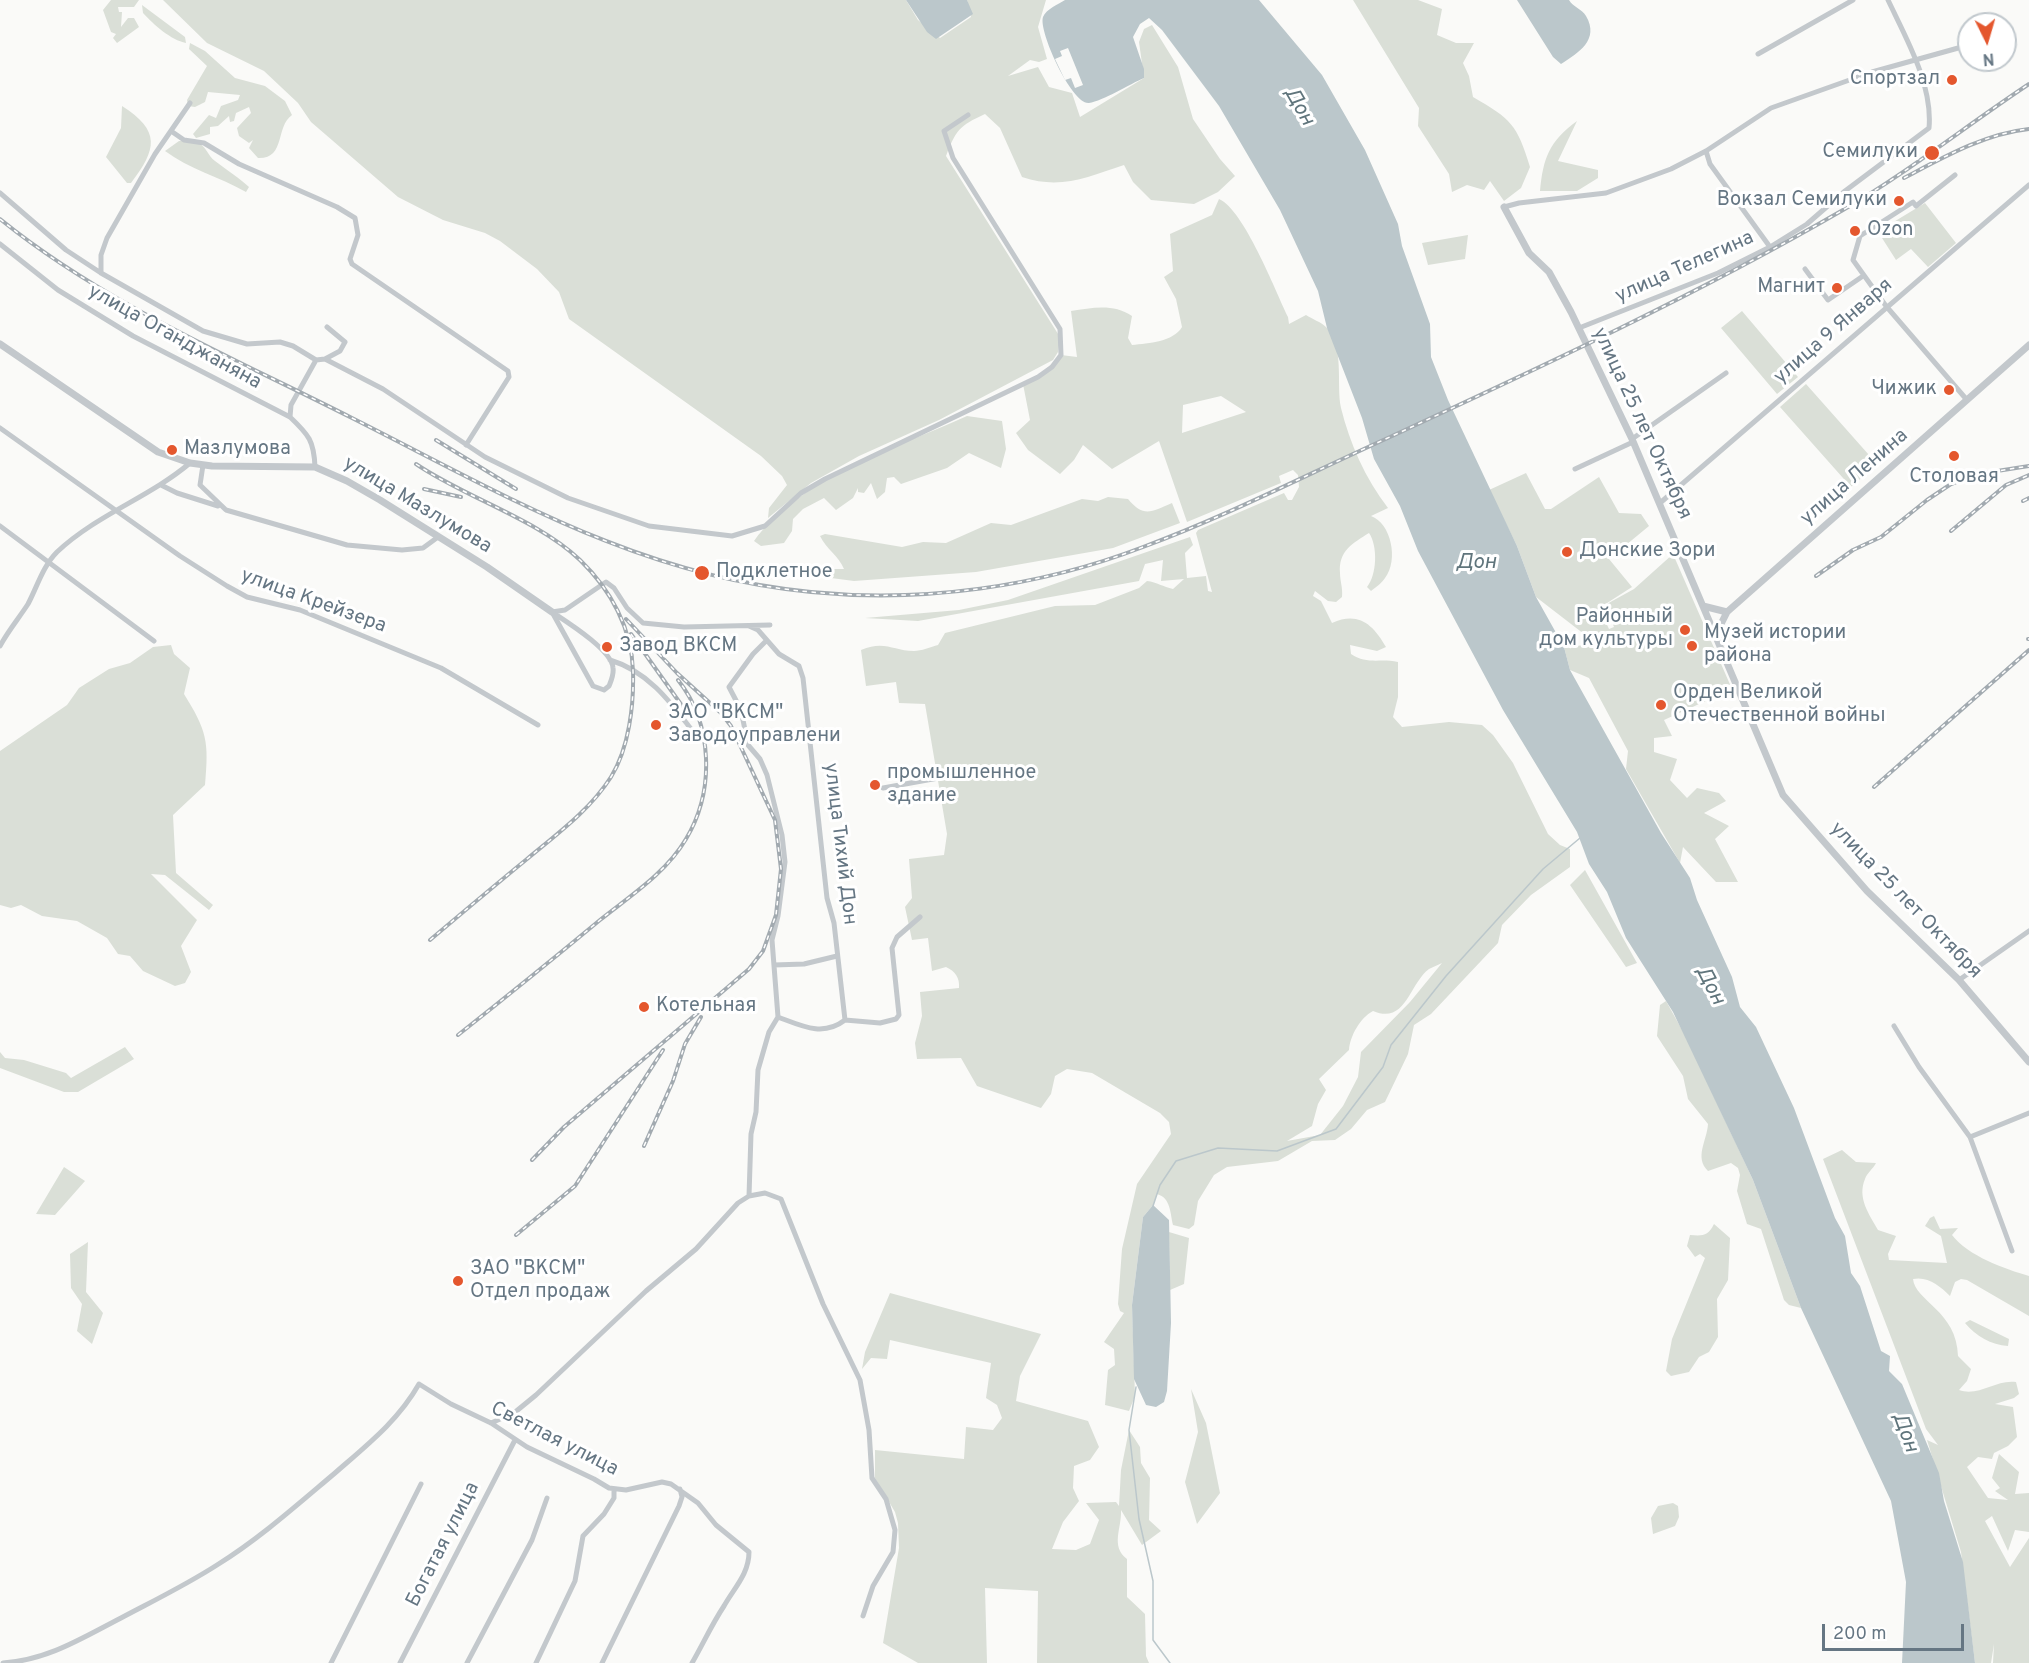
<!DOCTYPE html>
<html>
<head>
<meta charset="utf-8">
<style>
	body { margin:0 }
	#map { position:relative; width:2029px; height:1663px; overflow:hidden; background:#fafaf8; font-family:Overpass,sans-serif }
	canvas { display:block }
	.north { position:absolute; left:1957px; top:12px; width:60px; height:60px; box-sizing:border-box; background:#fff; border:2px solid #c1c8cd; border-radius:50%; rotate:175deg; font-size:16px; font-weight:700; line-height:24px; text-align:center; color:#657683 }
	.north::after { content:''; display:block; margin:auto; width:21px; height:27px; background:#e4572e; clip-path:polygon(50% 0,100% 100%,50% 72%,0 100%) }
	.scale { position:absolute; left:1822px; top:1624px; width:142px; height:27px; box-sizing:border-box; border:3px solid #657683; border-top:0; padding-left:8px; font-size:18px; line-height:21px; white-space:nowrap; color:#657683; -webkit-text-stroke:4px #fff; paint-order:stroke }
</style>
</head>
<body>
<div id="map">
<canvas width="2029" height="1663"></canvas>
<div class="north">N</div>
<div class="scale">200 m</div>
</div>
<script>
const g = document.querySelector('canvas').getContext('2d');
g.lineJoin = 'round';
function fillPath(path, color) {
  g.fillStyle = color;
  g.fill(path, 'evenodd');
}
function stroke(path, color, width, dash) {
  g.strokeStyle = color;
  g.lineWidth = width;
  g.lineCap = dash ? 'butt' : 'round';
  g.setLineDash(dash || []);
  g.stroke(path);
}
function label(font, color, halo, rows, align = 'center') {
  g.font = font + ' Overpass,sans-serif';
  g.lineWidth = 6;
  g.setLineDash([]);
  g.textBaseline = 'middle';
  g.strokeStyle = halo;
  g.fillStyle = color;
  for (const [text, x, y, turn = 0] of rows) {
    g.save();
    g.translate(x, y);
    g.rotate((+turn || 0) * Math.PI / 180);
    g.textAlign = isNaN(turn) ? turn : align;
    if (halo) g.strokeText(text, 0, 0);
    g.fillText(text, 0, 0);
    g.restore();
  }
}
const green = new Path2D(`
	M111,0h28l-5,7h-16l1,5h3l-1,15 7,-9h6l5,9 -22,16 -4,-5 3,-4 -5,-2 -8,-22z
	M163,0h743l12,20 22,18 31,-21 -4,-17h79l-8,27 9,32 -8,3 -9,-2 -22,16 30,-9 11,20 23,6 8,24 64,-39 -5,-36 5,-13 8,-4 26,42 15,52 27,40 15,17 -17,16 -24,12 -43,-4 -18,-18 -9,-17c-37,12 -63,25 -102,12l-22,-49 -15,-14c-26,12 -29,16 -39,42l114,181 -2,15 -5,8 -114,60 -80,36 -48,27 -43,35 1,-10 18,-23 -5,-9 -21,-20 -192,-137 -10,-27 -22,-23 -37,-28 -15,-8 -42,-13 -45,-23 -87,-75 -13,-19 -34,-32 -57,-28z
	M1353,0h65l24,9 -5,26 19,8h18l-11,20 6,13 4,21c38,22 44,27 57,70l-9,21 -17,13 -14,-20 -6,9 -17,-5 -15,7 -3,-18 -31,-48 1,-18z
	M142,5l43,32 1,6c-15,-3 -32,-18 -43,-30z
	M190,43l15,8 30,27 30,8 20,15 7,14c-17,12 -6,44 -34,43l-9,-10 4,-8 -4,3 -10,-7 -2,-8 14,-15 -2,-6 -13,6 -2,8 -4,1 -1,-6 -11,10 -8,1v7l-14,4 -3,-4 16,-19 7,3 5,-12 17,-6 2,-5 -32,-3 -3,10 -10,5 -7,-1 -1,-6 20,-34 -18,-17z
	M122,106c39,25 35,43 9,77h-4l-21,-26 15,-29z
	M1577,121l-19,40 40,9v8l-21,13h-37c3,-32 9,-50 37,-70z
	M179,141c6,0 14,0 19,2 9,4 10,13 17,18 9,7 27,19 34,26l-3,5c-26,-15 -57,-23 -81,-41z
	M1219,199c25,11 56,91 69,118l1,7 17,-9c6,4 15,7 20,12 19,19 10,57 15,81 9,36 24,70 47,100l-17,8c20,7 28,44 14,62 -3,5 -9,9 -14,13l-4,-4c10,-12 11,-41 2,-54 -16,10 -31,18 -29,40 0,8 3,15 2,24l-6,5 -8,-1 -13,-10 -2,5 8,5 11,22c26,-12 41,1 54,24l-9,4 -27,-6 1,9c16,11 29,4 47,8v35l-5,20 9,10 47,-5 33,3 11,10 20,28 35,71 12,11 10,4v18l-39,28 -29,30 -4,18 -67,71 -17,11 -6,29 -23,48 -18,8 -16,19 -16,11 -23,1 -34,20 -51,6 -13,8 -16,26 -4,24 -5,4 -16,-4c-3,-12 -2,-27 -16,-31l-4,11 -10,12 -11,88 3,91 -6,15 -24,-6 3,-35 7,-5 -1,-16 -10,-7 20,-29 -4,-2 -2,-7 4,-55 15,-65 34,-50 -2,-12 -9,-9 -68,-40 -25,-4 -12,7 -4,18 -10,14 -64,-22 -16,-28 -44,1 -2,-16 7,-27 -2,-24 39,-4c1,-10 -4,-17 -13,-21l-14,4 -4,-33 -16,2 -7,-33 7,-9 -3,-39 35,-4 3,-21 -22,-130 -26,-1 -3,-21 -30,4 -5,-36c24,-10 32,1 53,1 7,0 17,-4 24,-6l7,-12 110,-27 40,-1 44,-17 8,-7c10,1 16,6 26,8l11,-10 -23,2 2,-21 -18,4 -6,17 -221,40 -53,-3 94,-8 49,-10 182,-63 3,8 -8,8 2,25 19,-2 2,15 4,1 -16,-59 2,-3 86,-37 4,7h4l7,-13 -1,-12 -5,-5 -14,6 2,7 -94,39 -28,-81 -47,28 -29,-24 -9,15 -14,14 -32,-24 -12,-17 14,-13 -7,-36 15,-7 23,-22 16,2 -6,-46c21,-3 42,-8 61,5l-4,22 4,7c17,-2 41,-3 50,-18l-6,-28 -12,-22 9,-6 -3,-37 42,-19zM1221,396l25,16 -64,21 1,-28zM1442,963l-32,39 -49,50 -3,25 -15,29 -23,29 -33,6 25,-15 6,-22 8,-14 -7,-11 30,-29c1,-14 11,-32 24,-39 33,14 36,-27 56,-42 4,-2 9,-4 13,-6z
	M1925,203l31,40 -28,24 -17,-18 -15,11 -14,-22 8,-7 -3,-5z
	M1468,235l-3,24 -37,6 -6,-22z
	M1742,311l56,66 -21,17 -56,-66z
	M1806,384l71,80 -26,23 -71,-80z
	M967,416l35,5 4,28 -5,19 -32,-15 -22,15 -46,16 -7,-7 -7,1 -2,14 -8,7 -6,-16 -7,10 -6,-1v-4l-5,10 -17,12 -12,-12 -21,11 -10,10 -1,12 -8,12 -23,3 -7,-5c47,-64 142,-93 213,-125z
	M1526,473l19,36h6l48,-32 20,36 22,1 8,12 -40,33 23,28 -28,18 3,7 -5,2 7,15 5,-2 -9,-22 29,-16 39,-35 59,135 -68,31 8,16 -18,2v14l23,7 -7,21 17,18 10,-10 22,5 7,8 -22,12 25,13 -14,13 23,43h-22l-33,-35 -3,16 -54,-94 2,-18 -39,-73 -19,-8 -6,-23 33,-3 -61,-47 -19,-51 -28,-56z
	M1108,497l20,2c16,19 23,13 44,4l8,20 -67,25 -137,24 -122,9 -61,-8 -5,-4h56c-5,-13 -18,-20 -24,-33l5,-2 77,13 21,-5 23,1 45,-20 20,2 71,-26 16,2z
	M171,645l3,9 16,14 -6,26c23,37 25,47 21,91l-32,30 3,58 37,32 -4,5 -44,-35 -14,-1 46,46 -16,26 10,26 -6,11 -10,3 -32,-15 -13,-15 -12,-2 -11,-16 -30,-17 -35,-5 -21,-11 -10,3 -11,-3v-154l67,-46 12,-17 30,-19 21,-6 23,-16z
	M1585,870l52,93 -11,4 -56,-82z
	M1666,1001l20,36 67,143 48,128 -12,-3 -5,-5 -23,-71 -14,-5 -10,-33 3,-16 -2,-7 -7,-5 -23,8c-14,-14 -1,-30 0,-47l-20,-25 -5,-23 -26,-40 3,-31z
	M125,1047l9,12 -56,33h-14l-64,-24v-16l5,6 19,2 42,13 5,5z
	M1842,1150l14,12 20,1c-3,6 -9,10 -11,16 -8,19 4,35 13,51l18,6 -8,18 1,6 58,3 -6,-27 -16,-10 5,-8 4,-2 6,13 18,-1 -6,7c16,21 53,34 77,41v40l-62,-36 -6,-1 -6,3 -5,14c-10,-10 -22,-20 -37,-17 2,22 44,32 45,77l13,13 -4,12 -8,9c20,7 37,-11 57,-8l3,12 -5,4 -19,6 18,3 4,30 -9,9 -14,7 -2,6 -14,-2 -11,10 21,31 20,2 -13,-9 5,-3 -8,-10 7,-24 20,18 -4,22 14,-1v39l-14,-2 -7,21 -16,-35 -7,5 25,46 19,-29v125h-36l1,-19 -3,19h-16l-14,-111 -34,-112 11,5 -12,-16 -103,-270z
	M64,1167l21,14 -30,34 -19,-1z
	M1714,1224l16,14 -2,42 -11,19 1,38 -9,15 -10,5 -10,15 -18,4 -5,-5 6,-32 33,-81 -5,-4 -5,3 -8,-11 3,-11c13,1 18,1 24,-11z
	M1169,1232l20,6 -5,46 -14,6z
	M88,1242l-2,50 17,21 -11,31 -15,-13 5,-27 -11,-16 -1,-34z
	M890,1293l151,41 -21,42 -4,25 72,20 11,26 -9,13 -16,6 -1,22 6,13 -16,21 -11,27 24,1 14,-6 9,-24 -13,-17 30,-1 3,4 2,-36 8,-40 11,17 1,16 9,15 -1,42 12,11 -19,14 -21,-35c1,18 -11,36 6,49v38l18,17 1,42 3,7h-112l1,-72 -53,-3 2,75h-69l-35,-20 16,-95 -1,-25 -3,-11 -20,-34v-28l89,9 2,-32 27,3 9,-12 -5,-13 -11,-7 5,-35 -101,-23 -3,19 -16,-1 -9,11 3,-17z
	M1970,1320l39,19 -1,7c-17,-1 -32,-10 -43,-23z
	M1191,1389l15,34 14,70 -23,31 -12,-42 13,-50z
	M1673,1503l5,3 1,11 -4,9 -22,8 -2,-16 7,-12z`);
const water = new Path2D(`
	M906,0h61l6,14 -37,25 -9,-7z
	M1065,0h194l63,75 43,75 33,74 4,22 28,78 1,33 17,43 69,146 19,51 28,50 6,23 91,163 29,45 7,22 35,77 8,30 16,20 38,81 41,110 10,18 6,37 9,13 21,65 9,5 -1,15 13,13 37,89 5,28 19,61 12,101h-73l4,-81 -15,-81 -90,-193 -48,-128 -80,-168 -47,-74 -19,-46 -18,-28 -12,-32 -74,-122 -85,-159 -18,-45 -26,-47 -12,-41 -35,-90 -9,-37 -38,-81 -61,-104 -57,-76 -13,-12 -9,6 -7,13 11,32v9c-14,6 -41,23 -55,25 -17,2 -51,-72 -46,-86 3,-8 16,-13 22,-17z
	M1517,0h52c4,7 13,9 17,16 14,24 -8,37 -25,48l-8,-7z
	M1153,1205l16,15 2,103 -4,68 -3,11 -8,5 -10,-2 -12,-26 -2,-74 11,-88z`);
const pier = new Path2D(`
	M1068,48l15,37 -8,3 -4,-10 -6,2 -10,-21 7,-3 -2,-5z`);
const stream = new Path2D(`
	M1153,1206l7,-21 16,-24 42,-13 59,3 59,-22 47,-62 8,-22 55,-69 97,-107 37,-31
	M1136,1387l-7,43 10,89 14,62v59l17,23`);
const minor = new Path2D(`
	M1758,54l95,-54
	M171,131l13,9 20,3 35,21 98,43 18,11 3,17 -8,24 2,5 156,107 1,6 -43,68
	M1706,151l4,13 60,83
	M1955,175l-39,31 -3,-4 -53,34 -7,24 33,46 81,94
	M0,193l66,57 35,23 102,58 44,13 33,-2 13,4 23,14 9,-1 58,30 102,68 83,41 81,28 83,10 33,-10 36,-33 24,-14 213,-102 14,-10 9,-12 -1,-26 -107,-171 -9,-27 24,-16
	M1504,207l15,-4 87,-10 65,-24 35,-18 65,-43 101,-36 97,-27
	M0,244l58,46 75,46 157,81c19,18 24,24 25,50
	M1805,269l23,31 35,-24
	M101,273v-18l6,-17 48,-84 35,-51
	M1579,328l139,-55 52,-26 37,-23 38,-33 84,-63c4,-43 -23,-90 -41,-128
	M325,359l15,-8 5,-9 -18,-15
	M290,417l1,-12 25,-45
	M0,428l180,128 47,30 20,11 53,13 141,58 97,57
	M1632,439l94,-66
	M203,465l-3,20 26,25 121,35 55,5 21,-2 15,-11
	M1575,469l58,-27
	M161,485l16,8 41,13
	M1660,503l369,-318
	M0,526l154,115
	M552,612l13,-2 41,-28 8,6 13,20 16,15 41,4 86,-2
	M552,612c15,10 60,38 61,56 1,7 -2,13 -4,18l-5,4 -11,-4z
	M749,626l9,4 21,24 20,12 4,12 24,220 7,25 11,97
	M0,646c8,-15 19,-28 28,-42 9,-17 15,-38 29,-52 39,-37 93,-55 133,-89
	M610,660c37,11 59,40 81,69
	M883,788l61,-11
	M774,965l30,-1 33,-8
	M1959,980l70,-49
	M778,1017c24,9 45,20 67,3l35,3 16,-4 3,-4 -7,-67 5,-11 23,-20
	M1894,1026l25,41 51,70 42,114
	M1970,1137l59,-24
	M749,1196l16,-3 16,6 42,105 37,76 9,50 3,48 14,21 9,31 -2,22 -20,34 -10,30
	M491,1423l23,-10 22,-18 110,-104 50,-42 42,-46 11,-7 2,-62 5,-22 2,-42 11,-38 9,-15 -6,-77 6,-24 7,-54 -3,-27 -15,-60 -7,-16 -12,-14 -7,-35 -12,-23 24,-33 13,-13
	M3,1663c45,-3 79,-25 118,-45 32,-17 65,-33 96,-53 42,-26 80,-60 118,-92 32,-28 63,-52 84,-89l32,20 40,19 36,24 67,32 15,9 17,2 36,-8 9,2 27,19 18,22 33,27c0,22 -15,36 -25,54 -12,18 -21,38 -32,57
	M331,1663l90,-179
	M400,1663l115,-223
	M467,1663l65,-123 15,-42
	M536,1663l39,-82 8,-45 21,-22 10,-16v-8
	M602,1663l77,-157 3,-9 -2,-8`);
const tertiary = new Path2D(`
	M1504,207l25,46 20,19 22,40 61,127 151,356 84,96 92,89 70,82
	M0,344l158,108 32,11 22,3 103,1 32,14 33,19 107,67 65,45
	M1703,606l24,6
	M1719,637l-1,-7 9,-18 302,-267`);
const rail = new Path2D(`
	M1904,178c40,-21 80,-44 125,-49
	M0,219c105,85 232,138 352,199 151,76 286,158 459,174 112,11 228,-5 332,-45 84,-31 165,-73 247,-110 153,-71 306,-142 453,-227 64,-37 124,-85 186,-126
	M436,440l80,49
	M416,464c50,34 121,55 164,96 31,30 52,69 53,111 1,34 -4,77 -22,106 -21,33 -54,57 -84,82 -33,27 -65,54 -97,81
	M424,489l37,8
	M2023,501l6,-3
	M1951,531l55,-46 23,-10
	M1816,576l37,-26 28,-13 46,-37 24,-16 27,-10 51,-8
	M631,634l59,83
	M2028,639h1
	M1874,787l155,-137
	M458,1035c48,-38 95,-76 142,-115 30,-24 66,-47 86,-81 29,-48 27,-115 -8,-159
	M644,1146l29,-65 12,-37 16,-27
	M532,1160l32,-33 185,-158 14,-18 13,-36 5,-46 -6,-49 -44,-94 -10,-13 -44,-40 -51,-54
	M516,1235l59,-49 88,-136`);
const markers = [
	[1952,80,6,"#e4572e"],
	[1932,153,8,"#e4572e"],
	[1899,201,6,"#e4572e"],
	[1855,231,6,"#e4572e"],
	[1837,288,6,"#e4572e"],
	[1949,390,6,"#e4572e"],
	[172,450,6,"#e4572e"],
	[1954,456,6,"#e4572e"],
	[1567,552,6,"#e4572e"],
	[702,573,8,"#e4572e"],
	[1685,630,6,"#e4572e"],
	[1692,646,6,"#e4572e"],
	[607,647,6,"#e4572e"],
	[1661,705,6,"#e4572e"],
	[656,725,6,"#e4572e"],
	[875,785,6,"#e4572e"],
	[644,1007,6,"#e4572e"],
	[458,1281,6,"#e4572e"]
];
const poiNames = [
	["Спортзал",1940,80,"right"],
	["Семилуки",1918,153,"right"],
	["Вокзал Семилуки",1887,201,"right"],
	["Ozon",1867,231],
	["Магнит",1825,288,"right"],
	["Чижик",1937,390,"right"],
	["Мазлумова",184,450],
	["Столовая",1954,478,"center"],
	["Донские Зори",1579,552],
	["Подклетное",716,573],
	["Районный",1673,618,"right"],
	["дом культуры",1673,641,"right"],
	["Музей истории",1704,634],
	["района",1704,657],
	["Завод ВКСМ",619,647],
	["Орден Великой",1673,694],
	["Отечественной войны",1673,717],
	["ЗАО \"ВКСМ\"",668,714],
	["Заводоуправлени",668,737],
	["промышленное",887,774],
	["здание",887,797],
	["Котельная",656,1007],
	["ЗАО \"ВКСМ\"",470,1270],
	["Отдел продаж",470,1293]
];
const streetNames = [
	["улица Телегина",1685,268,-24],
	["улица 9 Января",1834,332,-41],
	["улица Оганджаняна",174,338,29],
	["улица 25 лет Октября",1641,424,65],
	["улица Ленина",1855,478,-41],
	["улица Мазлумова",417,506,31],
	["улица Крейзера",313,602,20],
	["улица Тихий Дон",839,844,83],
	["улица 25 лет Октября",1905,901,46],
	["Светлая улица",554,1440,27],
	["Богатая улица",444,1545,-63]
];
const waterNames = [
	["Дон",1298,107,60],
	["Дон",1476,564],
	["Дон",1709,986,63],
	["Дон",1904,1433,70]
];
fillPath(green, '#dadfd7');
fillPath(water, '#bbc7cb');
fillPath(pier, '#fafaf8');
stroke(stream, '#bbc7cb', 1.5);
stroke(minor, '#c3c8cc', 5);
stroke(tertiary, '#c3c8cc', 7);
stroke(rail, '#a2aab0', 4);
stroke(rail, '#fff', 1.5, [4.5]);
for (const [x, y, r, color] of markers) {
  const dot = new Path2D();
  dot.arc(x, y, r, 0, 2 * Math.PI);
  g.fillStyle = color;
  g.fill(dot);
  stroke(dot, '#fff', 2);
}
label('20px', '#657683', '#fff', poiNames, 'left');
label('20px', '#657683', '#fff', streetNames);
label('italic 21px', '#60757c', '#fff', waterNames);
</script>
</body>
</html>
